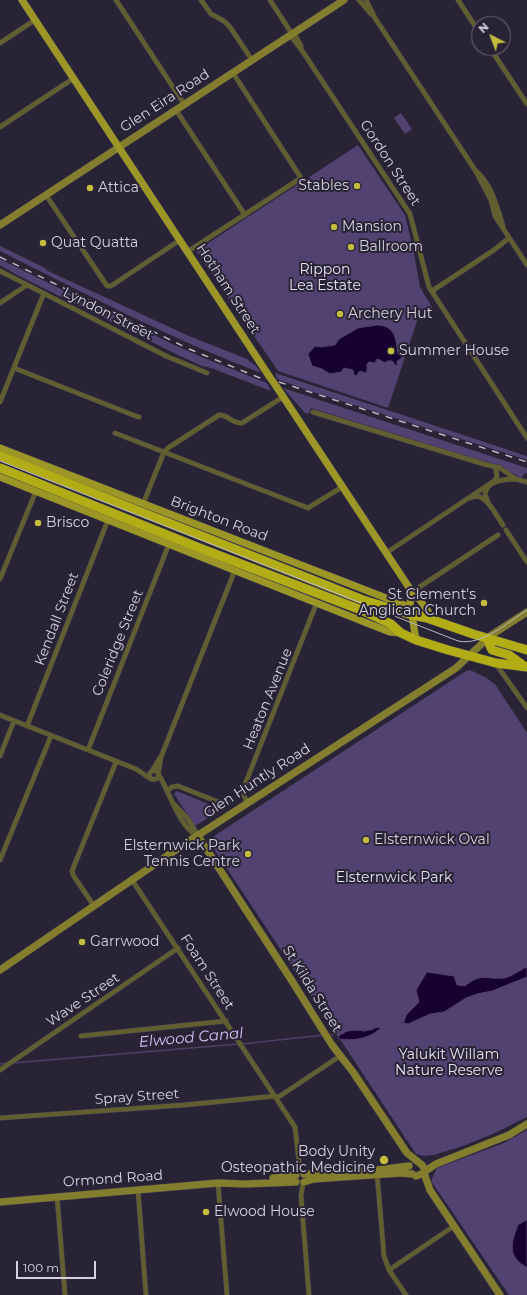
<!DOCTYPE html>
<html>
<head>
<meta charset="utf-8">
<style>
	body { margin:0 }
	#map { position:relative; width:527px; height:1295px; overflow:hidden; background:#282335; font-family:Montserrat,sans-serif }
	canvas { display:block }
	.north { position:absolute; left:471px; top:16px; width:40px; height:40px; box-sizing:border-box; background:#282335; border:1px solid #6d6979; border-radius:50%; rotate:318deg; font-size:11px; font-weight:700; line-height:16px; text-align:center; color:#d5d2df }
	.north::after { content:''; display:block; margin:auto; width:14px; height:18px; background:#c3bd3f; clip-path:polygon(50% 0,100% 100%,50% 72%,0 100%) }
	.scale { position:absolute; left:16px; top:1261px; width:80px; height:18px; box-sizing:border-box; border:2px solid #d5d2df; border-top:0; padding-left:5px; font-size:12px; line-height:14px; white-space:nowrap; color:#d5d2df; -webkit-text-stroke:3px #282335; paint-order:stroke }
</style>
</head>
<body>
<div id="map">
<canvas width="527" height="1295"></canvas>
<div class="north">N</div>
<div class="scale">100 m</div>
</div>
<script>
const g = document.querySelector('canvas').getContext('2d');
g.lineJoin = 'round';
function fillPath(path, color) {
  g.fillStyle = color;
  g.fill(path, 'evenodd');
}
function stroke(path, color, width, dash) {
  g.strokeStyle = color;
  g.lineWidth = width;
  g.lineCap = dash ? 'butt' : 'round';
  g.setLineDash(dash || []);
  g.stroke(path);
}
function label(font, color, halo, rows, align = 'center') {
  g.font = font + ' Montserrat,sans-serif';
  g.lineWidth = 4;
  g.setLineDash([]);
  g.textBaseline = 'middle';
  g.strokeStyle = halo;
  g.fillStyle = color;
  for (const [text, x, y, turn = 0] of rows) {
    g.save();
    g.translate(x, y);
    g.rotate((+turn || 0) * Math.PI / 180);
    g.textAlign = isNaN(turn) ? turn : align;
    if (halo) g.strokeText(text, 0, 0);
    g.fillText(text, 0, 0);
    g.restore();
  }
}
const green = new Path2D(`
	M401,113l11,16 -7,5 -11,-16z
	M358,145l47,70 8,33 7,39 13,22 -3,2 -9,-2 -33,99 -110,-37 -82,-120z
	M0,246l47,23 -1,1 143,66 58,23 9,7 5,7c-90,-34 -175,-79 -261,-122z
	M0,259l170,84 34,15 63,25 4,8 -60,-23 -9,-2 -24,-11 -161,-80 -17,-10z
	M275,373l252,83v4l-220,-70 -30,-11z
	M283,388l244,80v6l-2,-1 -4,5 -20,-11 -12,-4 -178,-55 -2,6 -4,-1z
	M470,670l15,7 10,7 32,49v384l-32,16 -32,13 -29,9 -10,1 -8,-2 -204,-308 2,-10 252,-165z
	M177,791l41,17 11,-8 4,2 -38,24 -21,-32z
	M527,1130v165h-18l-78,-114 6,-13 67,-25z`);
const water = new Path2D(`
	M378,325c18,1 18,15 20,29l4,1 -1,4 -4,2v6l-5,-6h-5l-2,2 -7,-4 -2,1v3l-7,-1 -2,2v8l-2,1 -5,-2 -4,5 -2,-1 -1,-5 -9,-2 -3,4 -11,2 -8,-5 -10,-3 -4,-12 7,-8 6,1 14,-2 4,-6 19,-11z
	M527,967v10l-35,14 -15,3 -11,4 -22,14 -14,2 -22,10 -5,-1 4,-9 12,-12 -3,-12 11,-18 27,4 3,9 8,1c16,-14 22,-6 39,-8 7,-1 16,-8 23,-11z
	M380,1027l1,1c-3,2 -5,4 -8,6 -10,5 -22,7 -33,5l-2,-2c8,-9 18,-6 29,-7 4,0 8,-3 13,-3z
	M527,1220v48c-3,-3 -8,-5 -10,-8 -9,-11 -3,-24 1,-35z`);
const stream = new Path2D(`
	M390,1025l14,-3
	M363,1031l10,-2
	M328,1035l16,-2
	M242,1044l82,-9
	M13,1063l225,-19
	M0,1064l7,-1`);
const street = new Path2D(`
	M116,0l68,104
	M201,0l10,14 13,7 6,6 22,33
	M270,0l22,34
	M359,0l12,14
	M366,0l9,18 100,152 16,30 4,16 32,49
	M458,0l21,32
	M294,33l7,13
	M290,35l13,17 107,162 19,73 98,151
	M0,43l35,-23
	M490,48l37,56
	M176,110l69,105
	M0,127l74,-49
	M476,171c16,14 21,36 27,55
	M46,195l61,91h4l69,-46
	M187,252l114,-74 -68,-105
	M0,271l166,85 41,17
	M432,291l62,-41 15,-12
	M0,303l27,-18
	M14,368l119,47 6,2
	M0,402l44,-109
	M313,412l171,52 16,4 16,11
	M115,433l193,75 34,-21
	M513,478l14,4
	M470,498c3,-1 7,-3 10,-1 10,4 17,20 23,28
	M488,502l-3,-8c2,-13 20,-15 31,-15
	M143,504l19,-47 2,-5 4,-4 51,-33c9,-1 13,9 23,8l41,-26
	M506,530l21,32
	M386,553l108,-72 3,-4 -1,-7
	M0,579l36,-88
	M412,592l86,-57
	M496,664l31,44
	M0,715l136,54 15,10
	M27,726l81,-206
	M88,750l81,-206
	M0,756l14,-35
	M149.5 775a4.5 4.5 0 1 1 9 0a4.5 4.5 0 1 1-9 0Z
	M152,771l8,-13
	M158,774l3,-17 74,-187
	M159,775c10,16 21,54 39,61
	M167,791l5,-4 6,-1 43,17
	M248,803l-4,-7v-9l73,-185
	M174,804l14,15 10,17
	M0,860l51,-124
	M132,880l163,247 4,35 -3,12
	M94,906l-21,-31 -1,-4 44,-109
	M81,1036l145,-15
	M0,1070l178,-122
	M277,1098l63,-42
	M0,1118l184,-13 92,-9
	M377,1173l7,83 5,14 17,25
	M218,1183l9,112
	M303,1183l-2,13 8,99
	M138,1190l8,105
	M57,1196l8,99
	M389,1270l65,-44`);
const secondary = new Path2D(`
	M0,225l344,-225
	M198,836l94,145 40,64 21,27 54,81 15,12 3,5 -1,3 -8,3
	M0,970l186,-127 270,-175 34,-32 37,-24
	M424,1172l12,-8 73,-29 18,-11
	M424,1173l6,17 70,105
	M304,1174l73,-4 32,-4
	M273,1178l23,-3
	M304,1182l10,-3 87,-6 11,1
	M0,1202l218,-19 27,1 51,-2`);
const primary = new Path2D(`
	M22,0l247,376
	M276,386l136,206 7,7 16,22
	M0,448l404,157 19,11
	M0,477l377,150 13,5 11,1
	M412,592l-2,11 6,37`);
const highway = new Path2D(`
	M0,456l363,144 49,15 15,3 46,16 54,16
	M0,468l202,81 159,61 30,14 10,9 15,7 32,10 48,13 31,4
	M487,639l5,11 17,5 15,11`);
const tram = new Path2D(`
	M0,461l458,180c24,5 49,-18 69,-31`);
const rail = new Path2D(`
	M0,257l189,92 76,31
	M279,382l248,80`);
const primaryBridge = new Path2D(`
	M269,376l7,10`);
const markers = [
	[357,186,4,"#c3bd3f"],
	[90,188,4,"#c3bd3f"],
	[334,227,4,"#c3bd3f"],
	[43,243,4,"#c3bd3f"],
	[351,247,4,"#c3bd3f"],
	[340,314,4,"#c3bd3f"],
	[391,351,4,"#c3bd3f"],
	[38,523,4,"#c3bd3f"],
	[484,603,4,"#c3bd3f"],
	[366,840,4,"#c3bd3f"],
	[248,854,4,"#c3bd3f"],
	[82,942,4,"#c3bd3f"],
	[384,1160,5,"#c3bd3f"],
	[206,1212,4,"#c3bd3f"]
];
const streetNames = [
	["Glen Eira Road",165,101,-33],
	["Gordon Street",390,163,57],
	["Hotham Street",228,289,57],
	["Lyndon Street",108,314,27],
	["Brighton Road",219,519,21],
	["Kendall Street",57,619,-69],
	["Coleridge Street",118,643,-68],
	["Heaton Avenue",268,699,-68],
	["Glen Huntly Road",257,781,-33],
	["Foam Street",207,972,57],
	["St Kilda Street",312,989,58],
	["Wave Street",83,1000,-34],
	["Spray Street",137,1097,-4],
	["Ormond Road",113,1179,-4]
];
const poiNames = [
	["Stables",349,186,"right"],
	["Attica",98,188],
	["Mansion",342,227],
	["Quat Quatta",51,243],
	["Ballroom",359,247],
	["Archery Hut",348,314],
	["Summer House",399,351],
	["Brisco",46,523],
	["St Clement's",476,595,"right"],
	["Anglican Church",476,611,"right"],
	["Elsternwick Oval",374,840],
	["Elsternwick Park",240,846,"right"],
	["Tennis Centre",240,862,"right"],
	["Garrwood",90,942],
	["Body Unity",375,1152,"right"],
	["Osteopathic Medicine",375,1168,"right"],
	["Elwood House",214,1212]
];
const parkNames = [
	["Rippon",325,270],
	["Lea Estate",325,286],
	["Elsternwick Park",394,878],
	["Yalukit Willam",449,1055],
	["Nature Reserve",449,1071]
];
const waterNames = [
	["Elwood Canal",191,1038,-5]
];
fillPath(green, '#514271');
fillPath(water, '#170132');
stroke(water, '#504066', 1);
stroke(stream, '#504066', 1.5);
stroke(street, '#443f50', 5.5);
stroke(secondary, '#443f50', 8);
stroke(primary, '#443f50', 8);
stroke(highway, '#443f50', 10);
stroke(street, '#615f2f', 4.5);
stroke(secondary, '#827e2d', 7);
stroke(primary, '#9b9625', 7);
stroke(highway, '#b2ac16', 9);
stroke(tram, '#bcb8c6', 1);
stroke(rail, '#bcb8c6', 1.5, [7, 7]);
stroke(primaryBridge, '#443f50', 8, []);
stroke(primaryBridge, '#9b9625', 7);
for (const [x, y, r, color] of markers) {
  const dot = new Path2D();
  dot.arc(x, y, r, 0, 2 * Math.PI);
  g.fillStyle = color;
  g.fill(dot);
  stroke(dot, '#282335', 1.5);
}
label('14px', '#d5d2df', '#282335', streetNames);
label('14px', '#d5d2df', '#282335', poiNames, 'left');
label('14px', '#e6e1f3', '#282335', parkNames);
label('italic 15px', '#d3c4f8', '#282335', waterNames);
</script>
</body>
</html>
